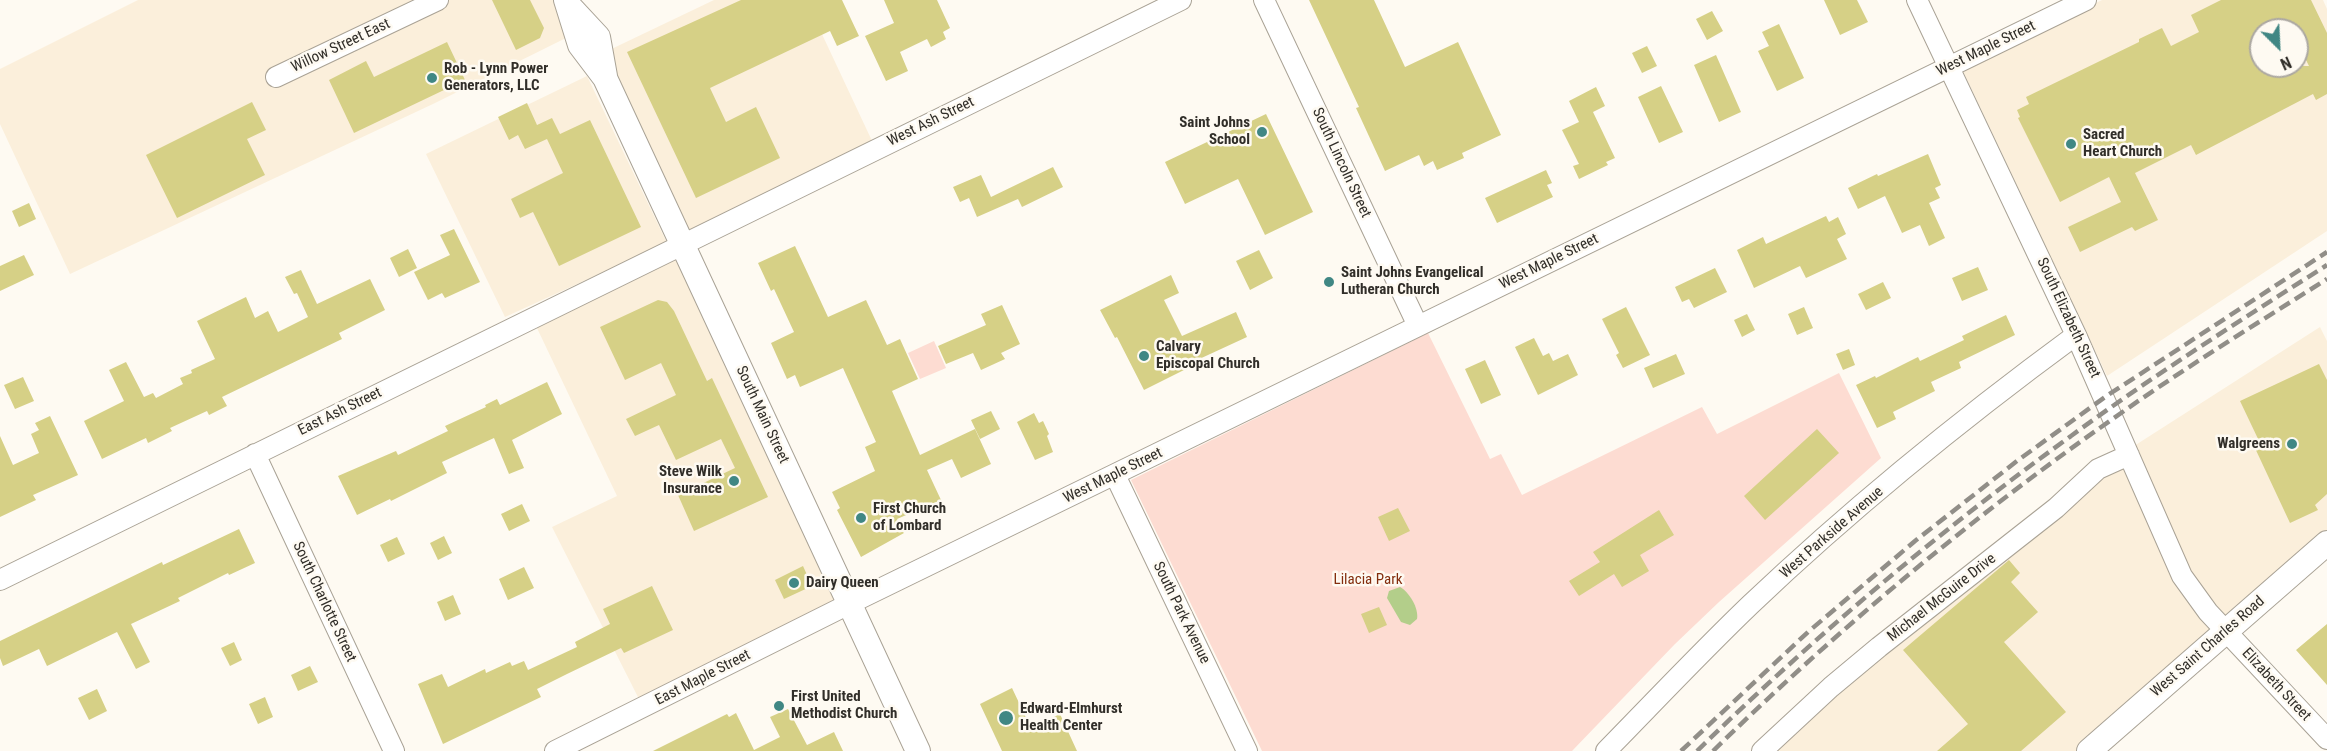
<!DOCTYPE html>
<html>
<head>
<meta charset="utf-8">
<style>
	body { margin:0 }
	#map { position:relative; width:2327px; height:751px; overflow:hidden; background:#fefaf2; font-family:"Roboto Condensed",sans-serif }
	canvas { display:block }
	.north { position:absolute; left:2249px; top:18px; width:60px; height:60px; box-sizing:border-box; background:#fefaf2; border:2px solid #aca8a2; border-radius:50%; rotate:156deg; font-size:16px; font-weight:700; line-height:24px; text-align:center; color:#312e29 }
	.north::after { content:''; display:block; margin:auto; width:21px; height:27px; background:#408784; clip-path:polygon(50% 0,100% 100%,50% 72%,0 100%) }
</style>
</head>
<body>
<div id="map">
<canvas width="2327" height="751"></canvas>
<div class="north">N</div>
</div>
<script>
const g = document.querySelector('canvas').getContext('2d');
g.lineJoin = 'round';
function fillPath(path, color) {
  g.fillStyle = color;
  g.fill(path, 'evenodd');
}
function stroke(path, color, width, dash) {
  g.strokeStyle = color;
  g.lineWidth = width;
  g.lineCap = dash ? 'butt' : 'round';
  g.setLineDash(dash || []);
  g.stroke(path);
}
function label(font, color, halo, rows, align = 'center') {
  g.font = font + ' "Roboto Condensed",sans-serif';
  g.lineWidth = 5;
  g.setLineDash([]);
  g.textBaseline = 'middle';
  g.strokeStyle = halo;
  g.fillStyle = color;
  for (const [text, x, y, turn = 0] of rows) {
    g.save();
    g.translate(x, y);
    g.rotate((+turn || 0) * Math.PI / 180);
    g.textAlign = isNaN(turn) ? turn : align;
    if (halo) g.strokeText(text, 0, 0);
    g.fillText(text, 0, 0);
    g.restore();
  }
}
const built = new Path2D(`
	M138,0h415l17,36 -137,68 -363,170 -70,-150v-55z
	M714,0h92l67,143 -187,90 -85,-179z
	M2102,0h221l4,9v222l-220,145 -145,-307zM2261,30h36v36h-36z
	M587,76l80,167 -162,74 -79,-163z
	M675,258l166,342 -201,101 -88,-174 65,-31 -81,-170z
	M2320,327l7,14v191l-99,86 -39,-44 -55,-128z
	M2123,464l55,123 38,43 -138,121h-304l51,-51 274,-226z`);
const green = new Path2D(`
	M1428,333l62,126 11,-5 21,41 180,-88 15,27 122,-61 42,85 -162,144 -44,42 -103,107h-310l-131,-271z
	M934,341l12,27 -26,11 -12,-26z`);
const water = new Path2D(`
	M1400,587c9,5 19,21 17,32l-7,6 -9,-3 -14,-24 2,-7z`);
const building = new Path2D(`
	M492,0h38l14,28 -4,10 -24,12z
	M741,0h101l17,36 -22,10 -7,-15 -120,57 16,34 30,-15 24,51 -84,40 -69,-146z
	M884,0h53l13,28 -7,4 3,7 -15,8 -4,-8 -27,13 8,19 -22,10 -21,-45 29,-13z
	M1309,0h65l31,67 53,-25 43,93 -39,18 2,5 -27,12 -4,-9 -9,5 -5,-11 -34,16 -29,-63 3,-1z
	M1824,0h33l11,22 -28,13z
	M2221,0h90l16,33v61l-11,6 -3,-6 -117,61 -5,-10 -56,28 23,47 -23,11 -3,-4 -52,25 -12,-25 53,-25 -12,-25 -49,25 -42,-84 2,-1 -3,-7 12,-6 -3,-7 113,-55v-3l23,-11 9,18 28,-14 -8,-17zM2261,30h36v12l12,24h-48z
	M1712,11l11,20 -16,9 -11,-21z
	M1779,24l25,54 -27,13 -19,-40 11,-5 -7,-14z
	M447,42l18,38 -111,53 -25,-53 37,-19 8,16z
	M1647,46l10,20 -15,7 -10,-20z
	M1716,55l25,57 -22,10 -25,-57z
	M1661,86l22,46 -24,11 -21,-46z
	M1596,87l9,19 -12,6 22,46 -9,4 2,3 -29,14 -6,-13 6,-2 -17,-34 17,-8 -10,-21z
	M252,102l14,28 -19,9 18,36 -88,43 -31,-63z
	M527,103l10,22 15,-7 8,16 30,-14 51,107 -82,39 -26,-54 -13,6 -9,-19 52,-26 -16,-34 -22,10 -7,-14 -9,5 -11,-23z
	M1266,114l47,98 -48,23 -27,-56 -53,25 -20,-42z
	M1928,154l13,31 -6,3 5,10 -11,5 16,35 -16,8 -9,-21 -18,8 -17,-37 -27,13 -10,-21 29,-14 1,2z
	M1053,167l10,20 -41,20 -4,-8 -41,18 -8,-19 -9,4 -7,-15 28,-12 10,22z
	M1546,170l6,13 -5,2 6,12 -56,26 -12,-25z
	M29,203l7,16 -17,8 -7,-16z
	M1826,216l3,6 9,-5 8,17 -9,5 10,20 -41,19 -6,-12 -46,22 -17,-38 26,-13 3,7z
	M454,229l26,53 -35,16 -3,-5 -14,7 -14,-28 36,-17 -10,-20z
	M795,246l33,71 38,-17 21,45 13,-6 18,40 -26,12 28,64 55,-26 16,35 -30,14 -9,-19 -25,11 14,30 -44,19 7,14 -43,24 -24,-47 3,-2 -8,-16 43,-21 -10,-24 11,-5 -33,-74 -43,19 -5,-12 -8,4 -16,-36 23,-11 -20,-43 -3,2 -13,-28z
	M408,249l9,19 -18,9 -9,-19z
	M1259,250l14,28 -23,12 -14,-29z
	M24,255l10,20 -34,16v-25z
	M1978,267l10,23 -26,11 -10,-23z
	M1715,268l12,24 -33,16 -5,-9 -7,3 -7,-15z
	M301,270l16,34 53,-25 15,31 -46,23 3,6 -120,58 5,9 -18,9 -2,-4 -37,17 2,3 -24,12 -2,-5 -44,21 -18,-38 40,-20 -15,-31 17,-8 18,35 9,-4 3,5 27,-14 -3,-6 12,-5 -1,-3 24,-11 -18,-38 49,-24 9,21 13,-7 10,21 30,-15 -11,-24 -3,1 -9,-17z
	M1171,275l8,18 -15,7 18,36 54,-24 11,25 -52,24 1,3 -52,26 -27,-53 -2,1 -15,-28z
	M1883,282l8,16 -25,12 -8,-16z
	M658,300l9,2 7,9 33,70 5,-3 56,119 -74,34 -16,-36 57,-27 -14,-29 -45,21 -17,-35 -24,11 -9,-17 50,-24 -15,-32 -36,17 -25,-53z
	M1002,305l18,39 -19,9 4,6 -24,11 -8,-17 -27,11 -8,-18 48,-21 -5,-11z
	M1626,307l24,48 -27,13 -7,-13 3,-2 -17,-34z
	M1804,307l9,21 -16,7 -9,-21z
	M1747,314l8,16 -13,7 -8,-17z
	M2006,315l9,20 -56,27 2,6 -30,14 4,9 -42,21 3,7 -19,9 -21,-43 19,-9 1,2 42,-21 2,4 44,-21 -2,-4z
	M1534,338l9,18 6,-3 4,8 15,-7 10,21 -40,20 -23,-48z
	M1849,349l6,16 -12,5 -7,-16z
	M1676,354l9,20 -32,14 -9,-20z
	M1485,360l16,35 -20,9 -16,-35z
	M2319,364l8,16v114l-12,11 3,5 -28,13 -36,-77 6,-3 -20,-42z
	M23,377l11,24 -19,8 -11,-24z
	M547,382l15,32 -50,26 12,28 -15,6 -15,-36 -52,24 5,11 -56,28 -1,-2 -33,16 -19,-39 58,-25 2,4 50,-24 -3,-5 41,-19 -1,-2 12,-6 3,6z
	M991,411l9,18 -20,10 -9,-19z
	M1034,413l5,10 4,-2 6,13 -2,2 6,16 -18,8 -18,-38z
	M50,416l28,59 -45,20 3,5 -36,17v-81l13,29 26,-12 -8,-19 8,-4 -4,-7z
	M1817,429l22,24 -74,67 -21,-24z
	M522,504l8,17 -21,10 -8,-17z
	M1398,508l12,23 -21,10 -11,-24z
	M1659,510l15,25 -34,20 9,16 -27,16 -8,-13 -35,22 -10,-15 31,-19 -7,-10z
	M239,529l16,34 -26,12 -1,-2 -50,25 2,3 -49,23 19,38 -14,7 -19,-37 -70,34 -8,-17 -36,17 -3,-8v-17l162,-79 1,3z
	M444,536l8,17 -14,7 -8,-17z
	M397,537l8,17 -17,8 -8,-17z
	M2009,560l11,13 -9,9 27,30 -34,30 62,70 -45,39h-84l31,-27 -65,-74z
	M803,566l9,20 -28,13 -9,-19z
	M524,567l10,21 -26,12 -9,-21z
	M652,586l21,44 -49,23 -3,-5 -54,26 -30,15 4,8 -98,47 -25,-60 24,-10 6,13 37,-18 1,4 24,-11 2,4 12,-5 4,9 49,-23 -2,-5 35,-18 -7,-15z
	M453,595l8,19 -16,7 -8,-19z
	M1379,607l8,18 -18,8 -8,-19z
	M2327,624v61l-31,-35z
	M234,642l8,18 -12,6 -9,-18z
	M310,666l8,16 -20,9 -7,-16z
	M1012,688l19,40 29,-14 17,37h-75l-22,-47z
	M97,689l10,22 -18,9 -11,-22z
	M265,697l8,20 -15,7 -9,-20z
	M788,709l19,36 27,-13 9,19h-190l74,-37 2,3 7,-4 18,37 26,-13 -10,-20z`);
const minor = new Path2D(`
	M1264,0l154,326
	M1917,0l159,335 106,241 26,36 119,127
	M276,77l162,-77
	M255,454l139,297
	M1115,475l132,276
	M0,580l1181,-580
	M555,751l296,-148 1235,-603
	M1606,751c48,-49 95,-99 144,-146 102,-97 213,-187 326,-270
	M1762,751l69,-64 48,-40 177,-139 42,-39 31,-14`);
const major = new Path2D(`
	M566,0l14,45 25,33 313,673
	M571,8l27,29 7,39
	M2089,751l238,-208`);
const rail = new Path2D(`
	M1681,751l127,-119 107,-91 102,-80 88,-64 222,-145
	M1697,751c117,-114 242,-220 374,-315 83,-61 170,-116 256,-171
	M1713,751c124,-121 259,-234 401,-333 69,-49 142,-94 213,-139`);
const markers = [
	[432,78,6,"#408784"],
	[1262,132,6,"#408784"],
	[2071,144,6,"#408784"],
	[1329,282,6,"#408784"],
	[1144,356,6,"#408784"],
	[2292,444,6,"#408784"],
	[734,481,6,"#408784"],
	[861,518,6,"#408784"],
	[794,583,6,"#408784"],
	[779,706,6,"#408784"],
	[1006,718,8,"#408784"]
];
const streetNames = [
	["Willow Street East",341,46,-25],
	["West Maple Street",1986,49,-26],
	["West Ash Street",931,122,-26],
	["South Lincoln Street",1341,163,65],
	["West Maple Street",1549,262,-26],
	["South Elizabeth Street",2068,318,65],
	["East Ash Street",340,412,-26],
	["South Main Street",762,415,65],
	["West Maple Street",1113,476,-26],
	["West Parkside Avenue",1832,533,-41],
	["Michael McGuire Drive",1942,598,-38],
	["South Charlotte Street",324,602,65],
	["South Park Avenue",1181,613,64],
	["West Saint Charles Road",2208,647,-41],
	["East Maple Street",703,678,-27],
	["Elizabeth Street",2276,685,47]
];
const poiNames = [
	["Rob - Lynn Power",444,69],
	["Generators, LLC",444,86],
	["Saint Johns",1250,123,"right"],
	["School",1250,140,"right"],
	["Sacred",2083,135],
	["Heart Church",2083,152],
	["Saint Johns Evangelical",1341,273],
	["Lutheran Church",1341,290],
	["Calvary",1156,347],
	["Episcopal Church",1156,364],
	["Walgreens",2280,444,"right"],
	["Steve Wilk",722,472,"right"],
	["Insurance",722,489,"right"],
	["First Church",873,509],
	["of Lombard",873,526],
	["Dairy Queen",806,583],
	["First United",791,697],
	["Methodist Church",791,714],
	["Edward-Elmhurst",1020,709],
	["Health Center",1020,726]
];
const parkNames = [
	["Lilacia Park",1368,580]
];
fillPath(built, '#fbefdb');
fillPath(green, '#fddcd2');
fillPath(water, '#b3ce8a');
fillPath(building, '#d6d086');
stroke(minor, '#a9a295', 22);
stroke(major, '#a9a295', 26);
stroke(minor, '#fff', 20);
stroke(major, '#fff', 24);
stroke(rail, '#918e88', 4.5, [12, 6]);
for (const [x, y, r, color] of markers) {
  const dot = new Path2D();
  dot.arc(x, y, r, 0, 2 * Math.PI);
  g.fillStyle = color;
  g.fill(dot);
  stroke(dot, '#fefaf2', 2);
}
label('15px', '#312e29', '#fefaf2', streetNames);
label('bold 15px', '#312e29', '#fefaf2', poiNames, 'left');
label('15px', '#832d0d', '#fefaf2', parkNames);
</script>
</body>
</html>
